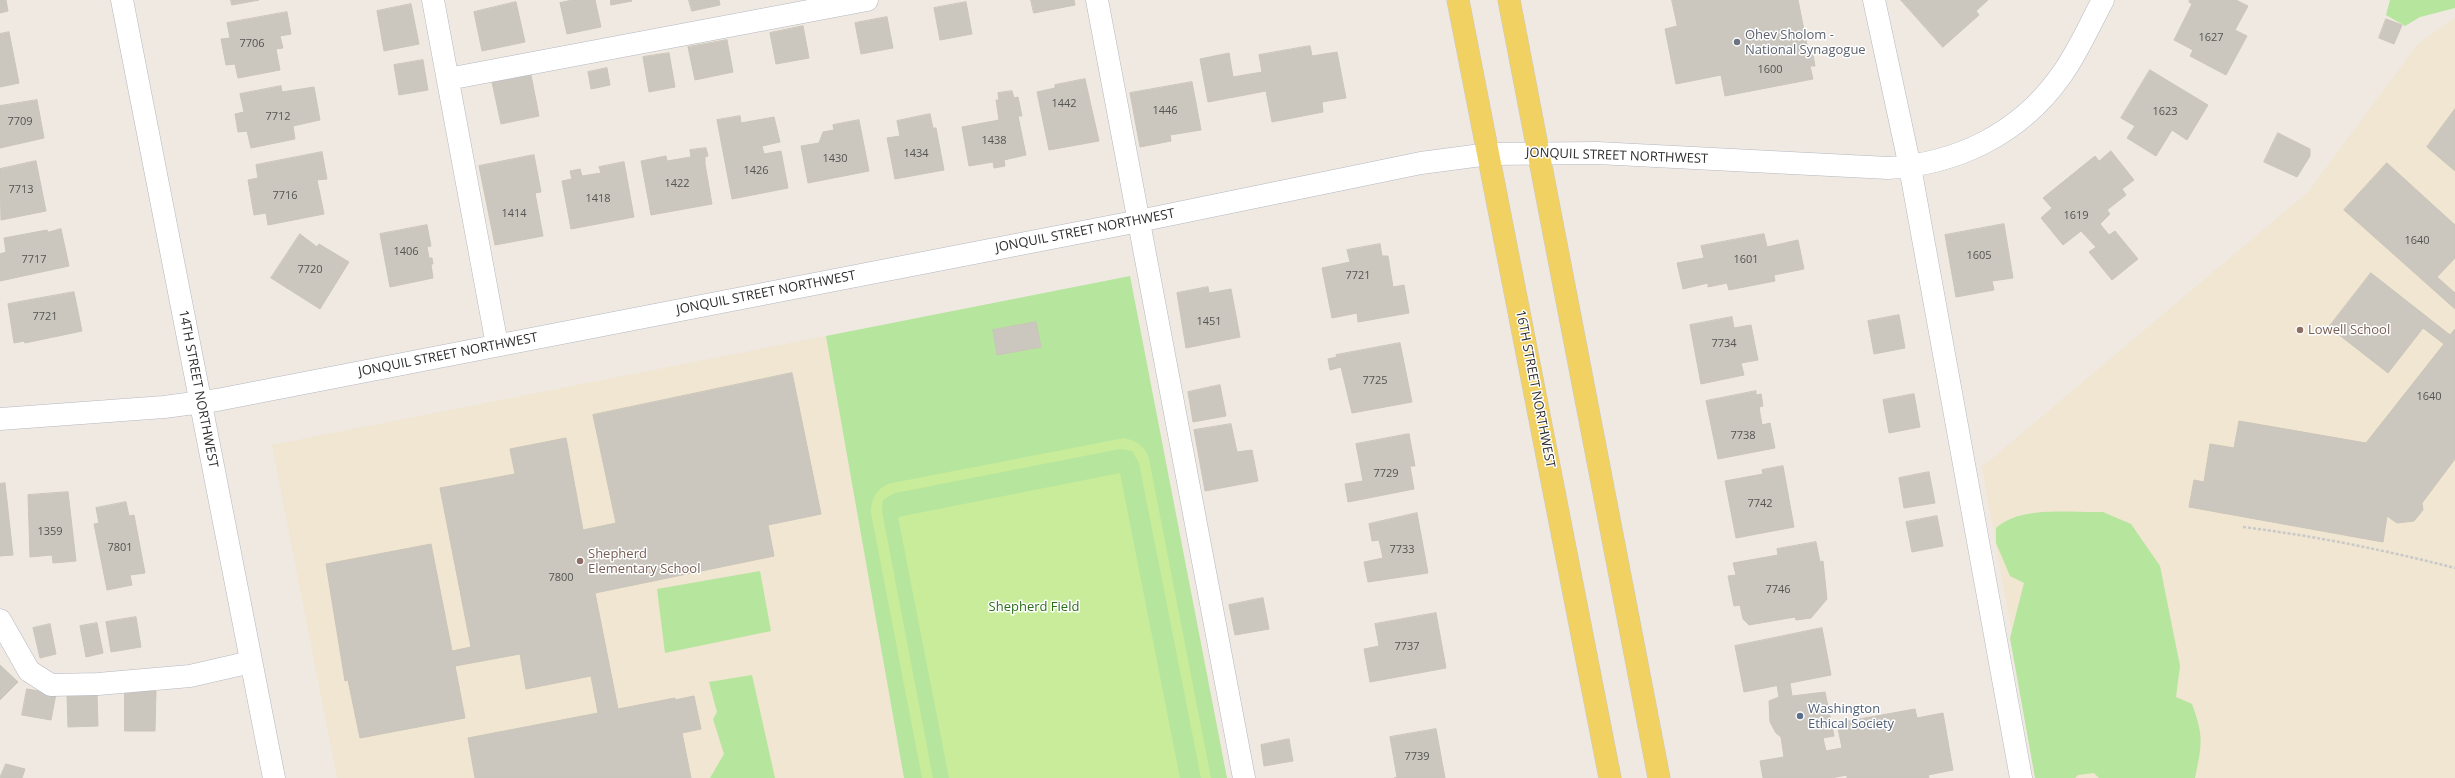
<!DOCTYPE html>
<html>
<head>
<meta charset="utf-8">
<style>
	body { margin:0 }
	canvas { display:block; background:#efe9e1 }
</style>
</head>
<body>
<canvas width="2455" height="778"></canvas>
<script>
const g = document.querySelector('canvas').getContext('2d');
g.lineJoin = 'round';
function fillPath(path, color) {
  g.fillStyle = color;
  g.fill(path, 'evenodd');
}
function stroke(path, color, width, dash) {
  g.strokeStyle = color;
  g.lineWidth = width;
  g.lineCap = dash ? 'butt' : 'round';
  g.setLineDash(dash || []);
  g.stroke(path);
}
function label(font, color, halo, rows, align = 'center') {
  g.font = font + ' "Open Sans",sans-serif';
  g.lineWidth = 3;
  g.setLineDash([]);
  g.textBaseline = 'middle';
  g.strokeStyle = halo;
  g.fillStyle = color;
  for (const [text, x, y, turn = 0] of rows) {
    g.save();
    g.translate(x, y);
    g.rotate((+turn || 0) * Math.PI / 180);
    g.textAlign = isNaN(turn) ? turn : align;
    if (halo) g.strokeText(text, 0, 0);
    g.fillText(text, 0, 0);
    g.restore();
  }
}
const education = new Path2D(`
	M2455,17v761h-417l-56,-311 326,-275 110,-148z
	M826,336l78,442h-567l-65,-333z`);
const green = new Path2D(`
	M2390,0h65v8l-35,9 -15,9 -19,-11z
	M1130,276l97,502h-323l-78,-442z
	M2103,512l28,12 29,42 20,100 -4,31 16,7c12,33 10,40 3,74h-96l-5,-5 -16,2 -3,3h-40l-25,-140 14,-55 -14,-7 -14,-33v-15c26,-23 73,-15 107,-16z
	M760,571l11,60 -106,22 -8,-64z
	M752,675l23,103h-65l14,-24 -11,-35 4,-7 -8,-30z`);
const pitch = new Path2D(`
	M1124,438c13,3 21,8 25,21l62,319h-10l-62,-315 -7,-12 -12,-2 -225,44 -12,7 -1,11 51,267h-11l-51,-265c0,-15 6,-26 21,-30z
	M1120,473l60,305h-231l-51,-261z`);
const building = new Path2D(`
	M0,0h6l2,11 -8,2z
	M231,0h28l-27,5z
	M573,0h22l6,27 -34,7 -7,-31z
	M611,0h20l1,1 -21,4z
	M689,0h30l1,5 -28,6z
	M1031,0h43l1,5 -41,8z
	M1672,0h126l11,55h4l2,11h-5l3,13 -88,17 -4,-21 -45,9 -11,-55 12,-3z
	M1901,0h87l-12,11 3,4 -36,32z
	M2190,0h46l12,6 -13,24 12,6 -21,39 -36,-19 3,-6 -19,-10 18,-36 -3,-2z
	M516,2l9,40 -43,9 -8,-39z
	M966,2l6,32 -32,6 -6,-32z
	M411,4l8,40 -35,7 -7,-40z
	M287,12l4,22 -11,2 3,12 -7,1 4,21 -42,8 -3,-14 -9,1 -5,-26 9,-1 -3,-15z
	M887,17l6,31 -32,6 -6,-31z
	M2386,19l16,6 -8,19 -15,-6z
	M803,26l6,32 -33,6 -6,-31z
	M9,32l10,51 -19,4v-53z
	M727,40l6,32 -38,8 -7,-33z
	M1310,46l2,10 25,-4 9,46 -24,4 1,10 -51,10 -6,-31 -58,11 -8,-43 29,-6 4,24 29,-5 -3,-17z
	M669,53l6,34 -26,5 -6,-35z
	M423,60l5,30 -29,5 -5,-30z
	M607,68l3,17 -19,4 -3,-17z
	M2150,70l58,35 -21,35 -15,-10 -16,26 -29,-18 8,-12 -14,-8z
	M531,75l8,41 -38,8 -9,-42z
	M1085,79l14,62 -50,9 -12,-58 18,-4v-3z
	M1192,82l9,48 -31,5 1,6 -31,6 -10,-54z
	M281,86l1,6 32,-5 6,33 -27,6 2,13 -44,9 -4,-17 -9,1 -3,-18 9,-2 -4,-18z
	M1012,91l2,7 4,-1 4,19h-4l8,39 -22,5 1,6 -11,2 -1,-6 -24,4 -7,-39 37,-7 -3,-20h3l-1,-7z
	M37,100l7,38 -44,10v-42z
	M2455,109v62l-28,-24z
	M930,114l3,14h3l8,42 -49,9 -8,-41 13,-2 -3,-15z
	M740,116l1,7 33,-6 6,25 -18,4 2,8 17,-3 7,37 -56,11 -15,-79z
	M859,120l10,51 -61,12 -7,-37 18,-3 4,-11 11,-2 -1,-5z
	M2278,133l32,16v7l-13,21 -33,-15z
	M706,148l2,8 -3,1v7l7,40 -61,11 -10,-54 25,-5 1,5 24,-4 -1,-7z
	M2111,151l23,29 -12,9 4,6 -19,15 3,4 -10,10 9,11 6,-4 23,28 -26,21 -23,-28 7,-5 -15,-16 -18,14 -22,-27 11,-10 -9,-10 52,-42 4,5z
	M322,152l5,27 -10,1 7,34 -56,11 -2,-12 -12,2 -6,-35 10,-2 -2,-13z
	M534,155l7,37 -6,1 8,43 -48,9 -16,-79z
	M36,161l10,50 -45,9 -1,-51z
	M624,162l10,55 -63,12 -9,-48 10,-2 -2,-8 10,-2 2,7 19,-3 -2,-6z
	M2387,163l68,62v33l-18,19 18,16v16l-111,-99z
	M2004,224l9,54 -21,3 2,9 -38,7 -11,-62z
	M427,225l4,21 -4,1 2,11h3l1,6h-2l2,14 -43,9 -10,-53z
	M61,229l8,37 -69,15v-27l6,-2 -2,-14 43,-8 1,2z
	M300,234l17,13 2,-3 30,18 -29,47 -49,-31z
	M1764,234l3,13 31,-7 6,29 -30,6 1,6 -46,9 -2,-7 -19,4v-4l-25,6 -6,-26 27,-5 -3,-12z
	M1380,244l2,12h6l5,31 11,-2 5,28 -51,9 -1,-9 -25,5 -10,-50 28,-6 -3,-12z
	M2371,273l79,62 5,-6v130l-33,44 1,7 -9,11 -17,2 -10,-7 -4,26 -194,-35 5,-27 10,2 6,-38 24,4 5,-27 127,22 78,-99 -21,-16 -35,45 -59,-46z
	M1208,287l1,6 22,-4 9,48 -54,11 -9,-55z
	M74,292l8,39 -57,12 -1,-2 -10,2 -6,-39z
	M1899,315l6,33 -31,6 -6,-33z
	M1732,317l2,11 17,-3 7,35 -17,3 3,12 -43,9 -11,-59z
	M1036,322l5,25 -44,8 -4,-25z
	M1400,343l12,59 -60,11 -11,-46 -11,3 -2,-11 9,-2 -1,-2z
	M792,373l29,141 -53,11 6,31 -179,37 23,116 57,-11v2l19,-4 7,33 -19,4 9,45h-216l-7,-40 130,-25 -7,-37 -65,13 -6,-35 -65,12 10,52 -105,20 -12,-58 -3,1 -19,-117 105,-20 21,107 19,-4 -31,-159 75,-14 -5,-25 56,-11 17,92 33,-7 -23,-108z
	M1220,385l6,31 -33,6 -5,-30z
	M1756,391v4l5,-1 2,12 -4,1 3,18 8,-2 5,25 -57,11 -12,-58z
	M1914,394l6,33 -31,6 -6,-33z
	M1231,424l6,28 15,-2 6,31 -53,10 -11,-61z
	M1409,434l6,32h-5l4,23 -66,13 -3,-18 18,-3 -7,-37z
	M1783,466l11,61 -58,11 -11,-57 38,-7 -1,-4z
	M1929,472l6,31 -31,5 -5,-30z
	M5,483l8,72 -13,1v-72z
	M68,492l8,69 -23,2 -1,-8 -22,2 -2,-62z
	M126,502l3,14 5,-1 11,58 -15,2 2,10 -25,5 -13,-66 5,-1 -3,-15z
	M1417,513l11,60 -60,9 -4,-20 19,-4 -4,-18 -7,1 -3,-17z
	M1937,516l6,30 -31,6 -6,-30z
	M1816,542l4,20 3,-1 4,38 -16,19 -15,2 -1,-3 -46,8 -6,-6 -3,-14 -6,1 -6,-30 8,-1 -3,-12 45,-8 -1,-6z
	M1263,598l6,31 -34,6 -6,-30z
	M1436,613l10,55 -76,14 -6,-33 15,-3 -4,-22z
	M136,617l5,30 -30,5 -5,-30z
	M97,623l6,30 -17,4 -6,-31z
	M50,624l6,30 -16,4 -7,-30z
	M1822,628l9,47 -87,17 -9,-46z
	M0,665l18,17 -18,18z
	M1790,683l2,13 33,-4 9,44 -11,2 3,13 16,-3 -5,-25 78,-14 2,9 26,-5 10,57 -25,5 1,3h-82v-3l-16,3h-68l-3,-17 24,-4 -3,-20 -5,-4 -6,-11 -1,-21 10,-4 -2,-12z
	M27,689l29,5 -5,26 -29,-5z
	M125,690l31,1 -1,40h-30z
	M97,694l1,32 -30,1 -1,-32z
	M1436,729l9,49h-51l3,-1 -7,-40z
	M1289,739l4,22 -29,5 -3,-21z
	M6,764l19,5 -3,9h-22z`);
const path = new Path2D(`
	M2243,527c72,9 142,23 212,41`);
const minor = new Path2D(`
	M122,0l152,778
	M433,0l64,345
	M1097,0l147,778
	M1874,0l36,167 111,611
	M448,79l419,-79
	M0,419l164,-12 53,-7 922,-179 282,-58 68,-9 108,-1 291,15c69,-4 131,-34 172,-91 17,-23 29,-51 43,-77
	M0,620l29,51 22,14 47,-1 92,-8 61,-14`);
const major = new Path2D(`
	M1458,0l152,778
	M1509,0l150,778`);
const markers = [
	[1737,42,4,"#6b7280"],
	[2300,330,4,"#8d6e63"],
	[580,561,4,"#8d6e63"],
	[1800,716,4,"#5c6f8a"]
];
const numberNames = [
	["1627",2211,38],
	["7706",252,44],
	["1600",1770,70],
	["1442",1064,104],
	["1446",1165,111],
	["1623",2165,112],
	["7712",278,117],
	["7709",20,122],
	["1438",994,141],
	["1434",916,154],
	["1430",835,159],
	["1426",756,171],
	["1422",677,184],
	["7713",21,190],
	["7716",285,196],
	["1418",598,199],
	["1414",514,214],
	["1619",2076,216],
	["1640",2417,241],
	["1406",406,252],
	["1605",1979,256],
	["7717",34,260],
	["1601",1746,260],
	["7720",310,270],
	["7721",1358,276],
	["7721",45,317],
	["1451",1209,322],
	["7734",1724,344],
	["7725",1375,381],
	["1640",2429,397],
	["7738",1743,436],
	["7729",1386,474],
	["7742",1760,504],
	["1359",50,532],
	["7801",120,548],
	["7733",1402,550],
	["7800",561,578],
	["7746",1778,590],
	["7737",1407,647],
	["7739",1417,757]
];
const worshipNames = [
	["Ohev Sholom -",1745,35],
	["National Synagogue",1745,50]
];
const streetNames = [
	["JONQUIL STREET NORTHWEST",1617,156,2],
	["JONQUIL STREET NORTHWEST",1085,231,-11],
	["JONQUIL STREET NORTHWEST",766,293,-11],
	["JONQUIL STREET NORTHWEST",448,355,-11],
	["14TH STREET NORTHWEST",198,389,79],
	["16TH STREET NORTHWEST",1535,389,79]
];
const educationNames = [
	["Lowell School",2308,330],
	["Shepherd",588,554],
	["Elementary School",588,569]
];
const parkNames = [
	["Shepherd Field",1034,607]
];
const serviceNames = [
	["Washington",1808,709],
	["Ethical Society",1808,724]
];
fillPath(education, '#f0e6d1');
fillPath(green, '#b6e59e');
fillPath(pitch, '#c9ec9a');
fillPath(building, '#cbc7bf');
stroke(building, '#cbc5ba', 1);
stroke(minor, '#b4b7c1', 23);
stroke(major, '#c9c9c9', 23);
stroke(path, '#c9c9c9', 2.5, [3, 2]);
stroke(minor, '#fff', 22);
stroke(major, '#f2d163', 22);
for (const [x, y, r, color] of markers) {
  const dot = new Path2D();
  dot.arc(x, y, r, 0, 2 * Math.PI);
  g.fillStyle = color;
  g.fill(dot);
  stroke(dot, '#fff', 1.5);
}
label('11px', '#555452', null, numberNames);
label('13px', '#5b616d', '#fff', worshipNames, 'left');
label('13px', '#2e2e2e', '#fff', streetNames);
label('13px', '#785e54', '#fff', educationNames, 'left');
label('13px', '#2c6e1b', '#fff', parkNames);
label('13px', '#4e5e75', '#fff', serviceNames, 'left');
</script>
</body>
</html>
